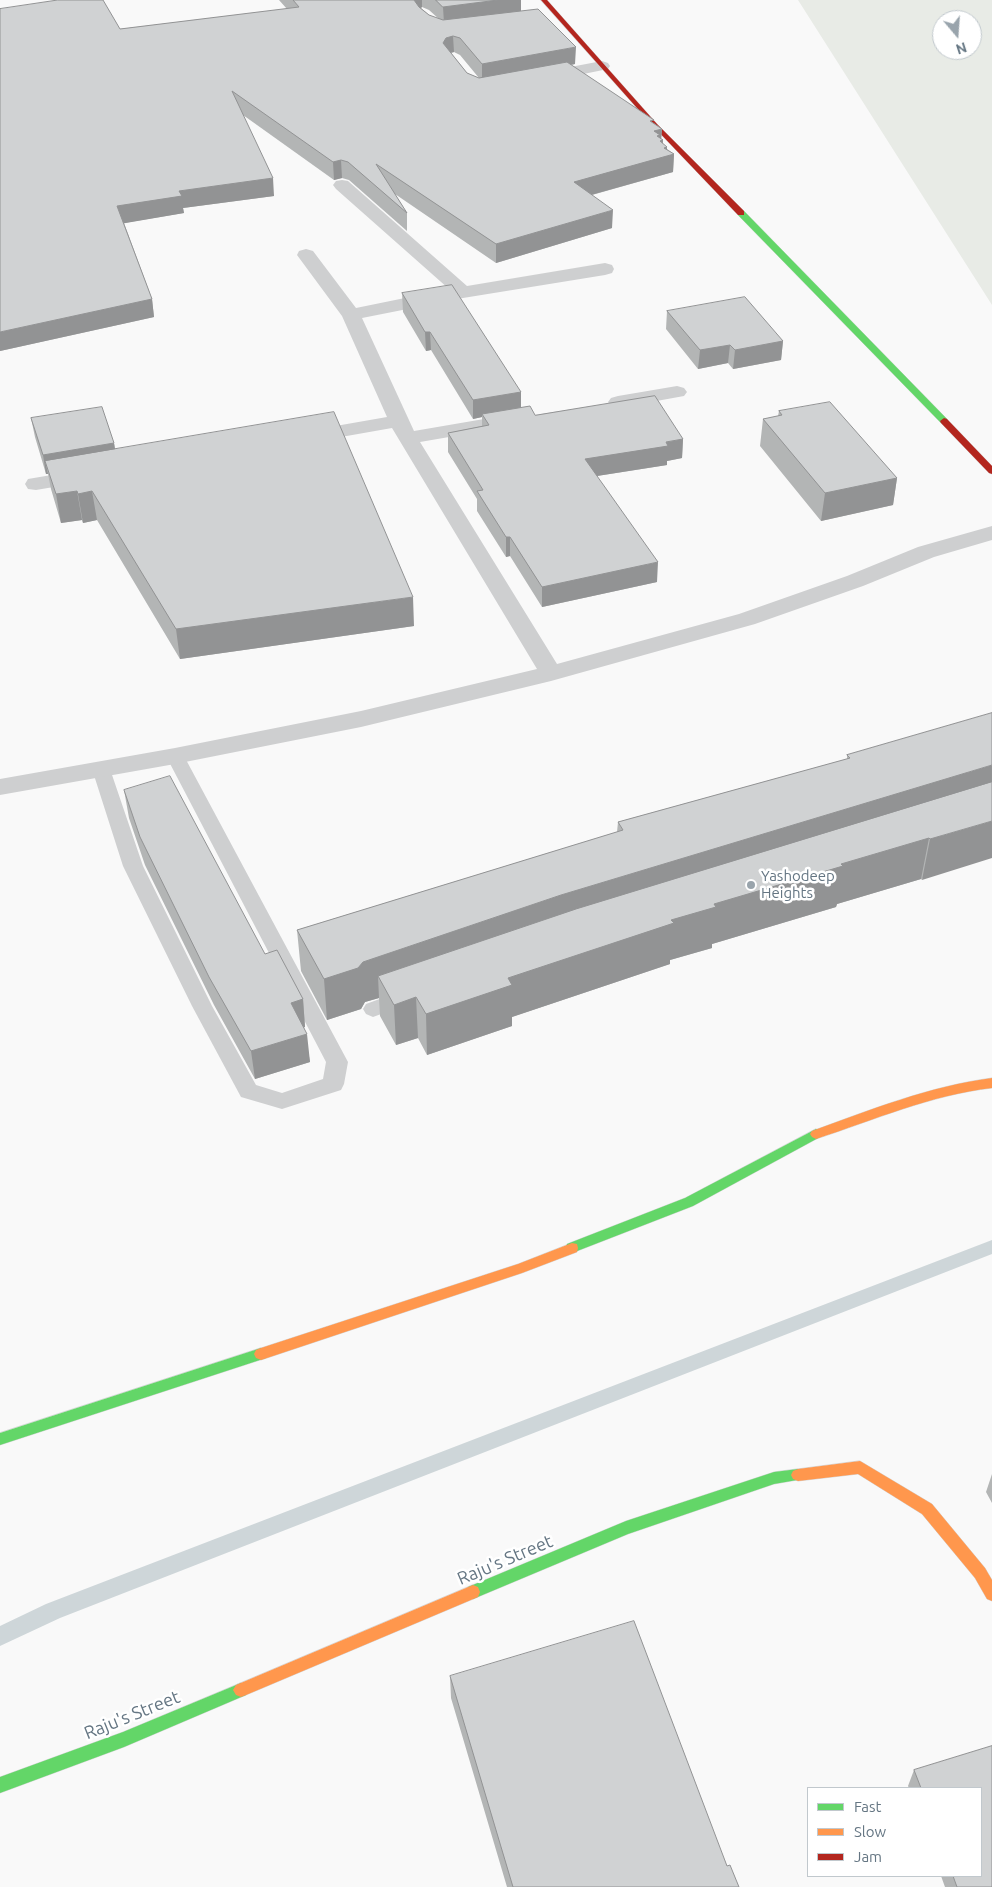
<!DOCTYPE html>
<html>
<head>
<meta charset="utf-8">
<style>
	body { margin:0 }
	#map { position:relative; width:992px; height:1887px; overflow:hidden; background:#f9f9f9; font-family:Ubuntu,sans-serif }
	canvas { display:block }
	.legend { position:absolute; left:807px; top:1787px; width:175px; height:90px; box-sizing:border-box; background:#fff; border:1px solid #c1c8cd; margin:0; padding:6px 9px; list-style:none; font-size:15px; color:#657683 }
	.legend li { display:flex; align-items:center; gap:10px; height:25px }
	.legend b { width:25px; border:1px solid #c1c8cd }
	.north { position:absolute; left:932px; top:10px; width:50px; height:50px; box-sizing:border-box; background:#fff; border:1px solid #c1c8cd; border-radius:50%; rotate:162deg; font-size:14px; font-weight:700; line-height:20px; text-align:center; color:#657683 }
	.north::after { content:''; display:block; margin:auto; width:18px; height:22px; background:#99a4ac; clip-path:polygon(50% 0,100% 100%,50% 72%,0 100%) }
</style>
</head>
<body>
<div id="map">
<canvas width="992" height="1887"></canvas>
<ul class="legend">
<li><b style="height:6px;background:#63d668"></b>Fast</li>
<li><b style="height:6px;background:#ff974d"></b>Slow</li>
<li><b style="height:6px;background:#b3261e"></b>Jam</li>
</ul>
<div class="north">N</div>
</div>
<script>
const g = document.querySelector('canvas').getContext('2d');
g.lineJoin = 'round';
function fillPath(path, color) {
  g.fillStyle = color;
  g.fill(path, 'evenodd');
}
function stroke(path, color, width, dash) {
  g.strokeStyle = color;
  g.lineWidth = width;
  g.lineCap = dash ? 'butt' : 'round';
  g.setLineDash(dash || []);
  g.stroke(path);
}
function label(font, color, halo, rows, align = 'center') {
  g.font = font + ' Ubuntu,sans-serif';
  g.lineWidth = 5;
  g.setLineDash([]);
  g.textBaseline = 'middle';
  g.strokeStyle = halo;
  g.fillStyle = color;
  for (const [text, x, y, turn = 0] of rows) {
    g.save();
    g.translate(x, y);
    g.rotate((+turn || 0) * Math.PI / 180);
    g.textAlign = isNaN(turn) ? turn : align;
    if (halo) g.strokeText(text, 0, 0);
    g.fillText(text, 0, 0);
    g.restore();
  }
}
const green = new Path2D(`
	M798,0h194v305zM942,20h30v30h-30z`);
const stream = new Path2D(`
	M992,1240v14l-932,364 -60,28v-20l46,-22z`);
const lane = new Path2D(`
	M175,750l6,2 3,4 164,306 -4,22 -3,6 -59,19 -41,-12 -49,-91 -69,-140 -31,-97 3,-4 6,-2 6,2 3,4 33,97 69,140 44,79 26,8 41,-14 3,-17 -160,-306 3,-4z
	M404,990l7,3 3,5 -3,5 -38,14 -7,-3 -3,-5 3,-5z`);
const street = new Path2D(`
	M602,61l6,2 2,3 -2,3 -64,13 -6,-2 -2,-3 2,-3 6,-2z
	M342,180l6,1 119,105 138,-23 7,2 2,4 -2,4 -7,2 -142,23 -101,20 52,113 105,-18 7,2 3,4 -3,4 -7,2 -99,17 137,222 182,-50 108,-38 71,-29 74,-21v14l-58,17 -71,29 -108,38 -204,57 -190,46 -186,37 -175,31v-16l175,-31 186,-37 176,-42 -145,-241 -85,15 -7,-2 -3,-4 3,-4 7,-2 80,-14 -45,-101 -45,-61 2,-4 7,-2 7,2 43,57 93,-19 -113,-100 -3,-4 3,-4z
	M677,386l7,2 3,4 -3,4 -66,12 -7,-2 -3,-4 3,-4 7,-2z
	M87,469l8,1 3,5 -3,5 -59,10 -8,-1 -3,-5 3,-5z`);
const fast = new Path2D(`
	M738,211h6l203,208v4h-6l-203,-208z
	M816,1129l4,2 2,3 -2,3 -127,69 -121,47 -5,-1 -1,-4 1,-4 118,-46z
	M261,1348l5,2 2,4 -2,4 -266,87v-12z
	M798,1469l5,2 2,4 -2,4 -29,5 -146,50 -155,65 -5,-2 -2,-5 2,-5 158,-66 148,-49z
	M241,1683l5,2 3,5 -3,5 -122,52 -124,46v-16l123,-45z`);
const slow = new Path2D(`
	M992,1078v10c-61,7 -118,32 -176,51l-4,-2 -2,-3 2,-3c58,-21 118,-45 180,-53z
	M572,1243l5,1 1,4 -1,4 -55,21 -261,87 -5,-2 -2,-4 2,-4 5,-2 257,-84z
	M860,1461l72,43 53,64 7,12v21l-5,-2 -12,-21 -53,-64 -64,-40 -60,7 -5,-2 -2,-4 2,-4 5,-2z
	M473,1585l5,2 2,5 -2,5 -232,98 -5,2 -5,-2 -3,-5 3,-5z`);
const jam = new Path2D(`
	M541,0h6l110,124 87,87v4h-6l-85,-89z
	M944,418l3,1 45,47v8l-3,-1 -48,-50 -1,-2z`);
const wall = new Path2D(`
	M279,0h242v11l54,53 -4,1 91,64 -1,10 2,1v4l4,5 7,5 -1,18 -81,23 20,33 -116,35 -101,-69 12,19v18l-58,-51 -7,-2 -8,2 -91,-65 31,81 -91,12 1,5 -60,10 28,76 2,18 -154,34 120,-322 167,-20zM422,7l7,3 10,9 -10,-4 -8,-7zM454,52l6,3 19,23 -12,-5 -16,-20z
	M402,293l119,99v15l14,8 148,24 -1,19 -15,3v4l-70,11 60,106 -115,25 -32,-51 -4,1 -29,-46v-12l-29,-47v-19l34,-7v-9l-9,2 -42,-69 -5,1 -23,-39z
	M667,311l116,30 -2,19 -48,9 -5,-6 -30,6 -32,-40z
	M779,411l118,67 -4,27 -72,16 -61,-75 3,-27 15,-3z
	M31,418l83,25 1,6 299,177 -234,33 -83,-139 -14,3 -1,-3 -21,3 -10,-34 -3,-15h-2l-11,-37z
	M992,713l-70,167 -1,-1 -84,25 -1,3 -124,37v4l-42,12v4l-158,53v9l-85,29 -9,-17 -22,7 -16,-29 -1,-18 -14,4 -4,7 -34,11 -26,-49 -4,-41 320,-98 1,-10 229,-63v-4z
	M124,790l141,164 38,45 2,28h-1l6,35 -55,17 -41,-74 -69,-140 -16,-47z
	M992,1474v29l-6,-11z
	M450,1676l277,190 12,21h-232l-56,-189z
	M992,1746v141h-47l-4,-11h40v-88h-72l-1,-2 6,-16z`);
const shadedWall = new Path2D(`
	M413,0h9v7l-9,7z
	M498,0h23v14l-77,9 -1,-16z
	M453,36l1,16 -8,2 -3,-11 3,-5z
	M576,47l-1,17 -93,17v-17z
	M662,129l-1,12 2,-1 -1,18 2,-10 3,-1v9l7,-2 -1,18 -100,28 1,-18 80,-51z
	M341,160l1,18 -8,2 -1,-18z
	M273,178l1,18 -91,12 1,5 -64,11 -3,-18 62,-15z
	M613,210l-1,18 -116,35v-19z
	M152,299l2,18 -154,34v-19z
	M425,332h5l1,18 -5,1z
	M783,341l-2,19 -48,9 2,-19z
	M730,345l-2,18 -30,6 2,-19z
	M521,392v19l-39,3v3l-9,2v-19z
	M683,439l-1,19 -15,3v4l-83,13 1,-19z
	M114,443l3,19 -72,-1 3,13h-2l-3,-19z
	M897,478l-4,27 -72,16 4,-28z
	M77,491l5,29 -21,3 -5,-29z
	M92,491l5,29 -14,3 -5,-29z
	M506,537h4v19l-4,1z
	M658,562l-1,20 -115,25v-20z
	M413,597l1,29 -234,33 -4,-30z
	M992,765v36l-614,175 1,22 -14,4 -4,7 -34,11 -3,-41 39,-17 198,-67z
	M992,821v37l-70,22 8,-41z
	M929,838l-8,41 -84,25 -1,3 -124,37v4l-42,12v4l-158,53v9l-85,29 -1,-41 82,-36 163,-58 43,-16 127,-40z
	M416,997l2,41 -22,7 -2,-40z
	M303,999l2,28 -11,4 -3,-28z
	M307,1034l3,28 -55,17 -4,-28z`);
const building = new Path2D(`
	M58,0h45l17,29 179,-22 -6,-7h121l5,7 10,8 14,5 95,-11 38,38 -94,17 -22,-26 -7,-2 -7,2 -3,5 24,30 12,5 88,-16 87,58 -4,1 12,8 -8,2 6,4 -3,1 6,4 -3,1 7,6 -3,1 10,6 -100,28 39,28 -117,34 -120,-80 31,49 -59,-51 -7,-2 -8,2 -101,-71 41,87 -94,13 3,5 -65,10 35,93 -152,33v-323z
	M436,0h62l-55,7z
	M452,285l69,107 -48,8 -43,-68h-5l-23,-39z
	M745,297l38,44 -48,9 -5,-5 -30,5 -33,-39z
	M655,396l28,43 -17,3 2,4 -83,13 73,103 -116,25 -32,-50h-4l-29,-46 6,-1 -35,-57 41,-8 -7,-11 48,-8 5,9z
	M830,402l67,76 -72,15 -62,-74 19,-4 -3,-4z
	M102,407l12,36 -71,12 -12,-37z
	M334,412l79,185 -237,32 -84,-138 -14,3 -1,-3 -21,3 -11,-33z
	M992,713v52l-431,130 -198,67 -5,6 -34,11 -27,-49 326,-100 -5,-8 232,-64 -3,-3z
	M170,776l95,178 12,-4 26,49 -12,4 16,31 -56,17 -42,-74 -69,-140 -16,-47z
	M992,782v39l-62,18 -1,-1 -88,26 2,2 -129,38 2,3 -45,13 3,3 -166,55 4,7 -86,29 -10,-17 -22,8 -16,-29 198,-67z
	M634,1621l93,245 3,-1 9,22h-226l-63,-211z
	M992,1746v141h-35l-4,-11h28v-88h-60l-7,-18z`);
const markers = [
	[751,885,5,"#99a4ac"]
];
const poiNames = [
	["Yashodeep",761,876],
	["Heights",761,893]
];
const nearStreetnames = [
	["Raju's Street",505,1560,-23],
	["Raju's Street",132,1715,-22]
];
fillPath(green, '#e8ebe6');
fillPath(stream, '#ced6d9');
stroke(fast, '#d5d6d7', 1);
stroke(slow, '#d5d6d7', 1);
stroke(jam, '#d5d6d7', 1);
fillPath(lane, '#cecfd0');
fillPath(street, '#cecfd0');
fillPath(fast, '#63d668');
fillPath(slow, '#ff974d');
fillPath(jam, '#b3261e');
fillPath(wall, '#b3b5b5');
fillPath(shadedWall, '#929394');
fillPath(building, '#d0d2d3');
stroke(building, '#929394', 1);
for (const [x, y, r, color] of markers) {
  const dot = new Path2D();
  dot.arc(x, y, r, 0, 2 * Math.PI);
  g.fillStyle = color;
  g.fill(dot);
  stroke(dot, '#fff', 2);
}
label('15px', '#657683', '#fff', poiNames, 'left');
label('18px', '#657683', '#fff', nearStreetnames);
</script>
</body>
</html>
